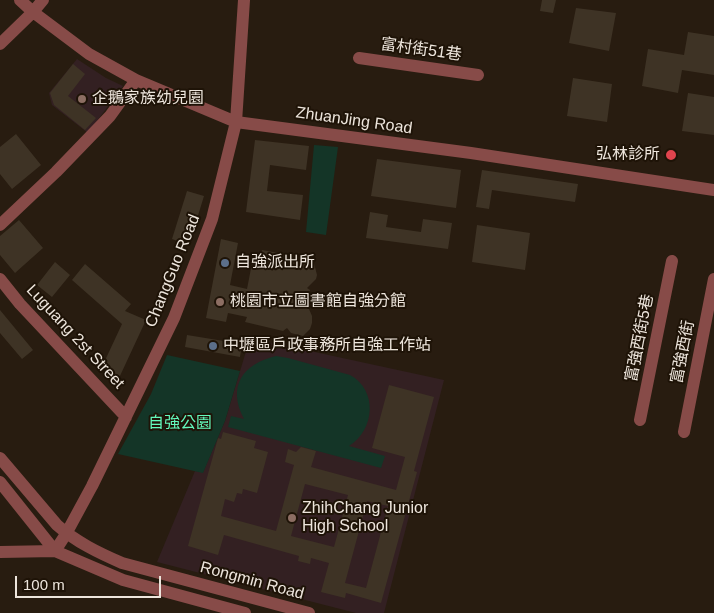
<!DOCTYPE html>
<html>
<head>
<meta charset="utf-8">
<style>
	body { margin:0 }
	#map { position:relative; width:714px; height:613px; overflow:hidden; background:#281c10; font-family:Arial,sans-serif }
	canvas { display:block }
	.scale { position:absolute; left:15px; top:576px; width:146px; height:22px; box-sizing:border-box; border:2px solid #ede5dc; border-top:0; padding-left:6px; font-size:15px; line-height:18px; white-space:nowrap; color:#ede5dc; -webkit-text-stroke:4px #1e1307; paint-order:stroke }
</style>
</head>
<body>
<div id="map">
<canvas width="714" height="613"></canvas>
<div class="scale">100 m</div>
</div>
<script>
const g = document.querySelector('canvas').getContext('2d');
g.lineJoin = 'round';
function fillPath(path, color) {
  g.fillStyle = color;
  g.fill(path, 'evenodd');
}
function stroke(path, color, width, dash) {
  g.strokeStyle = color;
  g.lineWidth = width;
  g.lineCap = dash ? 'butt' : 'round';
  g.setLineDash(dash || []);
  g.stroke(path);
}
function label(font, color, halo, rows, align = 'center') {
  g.font = font + ' Arial,"Noto Sans TC",sans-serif';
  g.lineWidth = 4;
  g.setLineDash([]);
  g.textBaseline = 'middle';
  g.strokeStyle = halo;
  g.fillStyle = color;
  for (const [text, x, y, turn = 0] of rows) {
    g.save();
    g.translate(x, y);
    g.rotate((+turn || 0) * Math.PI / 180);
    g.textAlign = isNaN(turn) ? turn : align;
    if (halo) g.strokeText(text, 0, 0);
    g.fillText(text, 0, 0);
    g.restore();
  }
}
const education = new Path2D(`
	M77,59l29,19 17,8 -35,47 -36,-28 -3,-12z
	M250,338l194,42 -60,233h-28l-199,-51 38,-91 8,1 22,-51z`);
const green = new Path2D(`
	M314,145l24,2 -12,88 -20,-3z
	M167,355l73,16 -15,50 -22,52 -85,-19 33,-60z
	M276,356l12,2 62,17c28,15 25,55 -1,71l36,10 -4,12 -153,-41 3,-11 13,3c-17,-32 -2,-55 32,-63z`);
const building = new Path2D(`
	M542,0h14l-3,13 -13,-2z
	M576,8l40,5 -7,38 -40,-8z
	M688,32l26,4v39l-32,-5 -4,23 -36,-7 6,-37 36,6z
	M73,64l12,10 -17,22 28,22 -11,12 -31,-25 -4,-12z
	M573,78l39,6 -5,38 -40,-6z
	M688,93l26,4v38l-32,-4z
	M16,134l25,31 -29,24 -12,-15v-27z
	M255,140l54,6 -3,24 -36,-5 -3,26 36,4 -3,25 -54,-8z
	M377,159l84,11 -5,38 -85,-12z
	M482,170l96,14 -3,18 -83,-12 -3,19 -13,-2z
	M187,191l17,5 -15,49 -17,-6z
	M370,212l18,3 -2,12 35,5 2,-13 29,4 -4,26 -82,-11z
	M19,220l24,28 -28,25 -15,-18v-19z
	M477,225l53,8 -5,37 -53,-8z
	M221,239l17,4 -8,42 17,4 7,-36 7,2 1,-5 49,9 3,4 3,12 -1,4 -9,9 3,2 -1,5 15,4 -18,3 6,14v7l-2,6 -7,7 -12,-3 -4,-5 -4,3 -38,-9 2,-5 -19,-4 -2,9 -20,-4z
	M55,262l15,13 -18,22 -15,-12z
	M85,264l46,40 -6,7 21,9 -27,58 -18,-9 21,-45 -50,-44z
	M0,310l33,40 -11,9 -22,-26z
	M187,335l55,9 -2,13 -55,-10z
	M389,385l45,12 -20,74 3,1 -36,131 -35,-10 -1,5 -24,-6 8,-29 -18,-5 -1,6 -12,-3 1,-5 -75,-21 -6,20 -30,-9 30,-108 3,1 2,-7 33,9 -2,7 14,4 -11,41 -14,-4 -1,5 -5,-1 -3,9 -9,-3 -4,17 55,15 18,-66 -9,-3 3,-13 8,3 5,-5 15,4 -5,16 85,23 9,-33 -33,-9zM305,484l43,11 -14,52 -43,-11zM367,501l21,5 -22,82 -21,-5z`);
const minor = new Path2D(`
	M20,0l13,12 56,42 47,26 100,42 235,31 243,37
	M0,44l33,-32 10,-12
	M359,58l119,17
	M0,225l56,-53 54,-56 26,-36
	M0,279l20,25 106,113
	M640,420l32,-159
	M684,432l30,-153
	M0,458l57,67c19,17 42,28 65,38l187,50
	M0,482l55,69
	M55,551l11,-17 26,-48 82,-168 38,-99 24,-97 8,-122
	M0,552l55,-1 68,29 122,33`);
const markers = [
	[82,99,5,"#8d6e63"],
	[671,155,6,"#e0444e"],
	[225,263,5,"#5c6f8a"],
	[220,302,5,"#8d6e63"],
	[213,346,5,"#5c6f8a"],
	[292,518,5,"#8d6e63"]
];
const streetNames = [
	["富村街51巷",421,50,8],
	["ZhuanJing Road",354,121,8],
	["ChangGuo Road",173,271,-68],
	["Luguang 2st Street",75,337,47],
	["富強西街5巷",640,338,-79],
	["富強西街",683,352,-79],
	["Rongmin Road",252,581,15]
];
const poiNames = [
	["企鵝家族幼兒園",92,99],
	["弘林診所",660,155,"right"],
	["自強派出所",235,263],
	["桃園市立圖書館自強分館",230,302],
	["中壢區戶政事務所自強工作站",223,346],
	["ZhihChang Junior",302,509],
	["High School",302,527]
];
const parkNames = [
	["自強公園",180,424]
];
fillPath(education, '#332022');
fillPath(green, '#143527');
fillPath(building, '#3e3325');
stroke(minor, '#874b48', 12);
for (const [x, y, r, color] of markers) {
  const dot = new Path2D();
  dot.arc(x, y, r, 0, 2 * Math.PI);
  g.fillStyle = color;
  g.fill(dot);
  stroke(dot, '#1e1307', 2);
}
label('16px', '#ede5dc', '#1e1307', streetNames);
label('16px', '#ede5dc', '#1e1307', poiNames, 'left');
label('16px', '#63f8bc', '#1e1307', parkNames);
</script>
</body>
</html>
